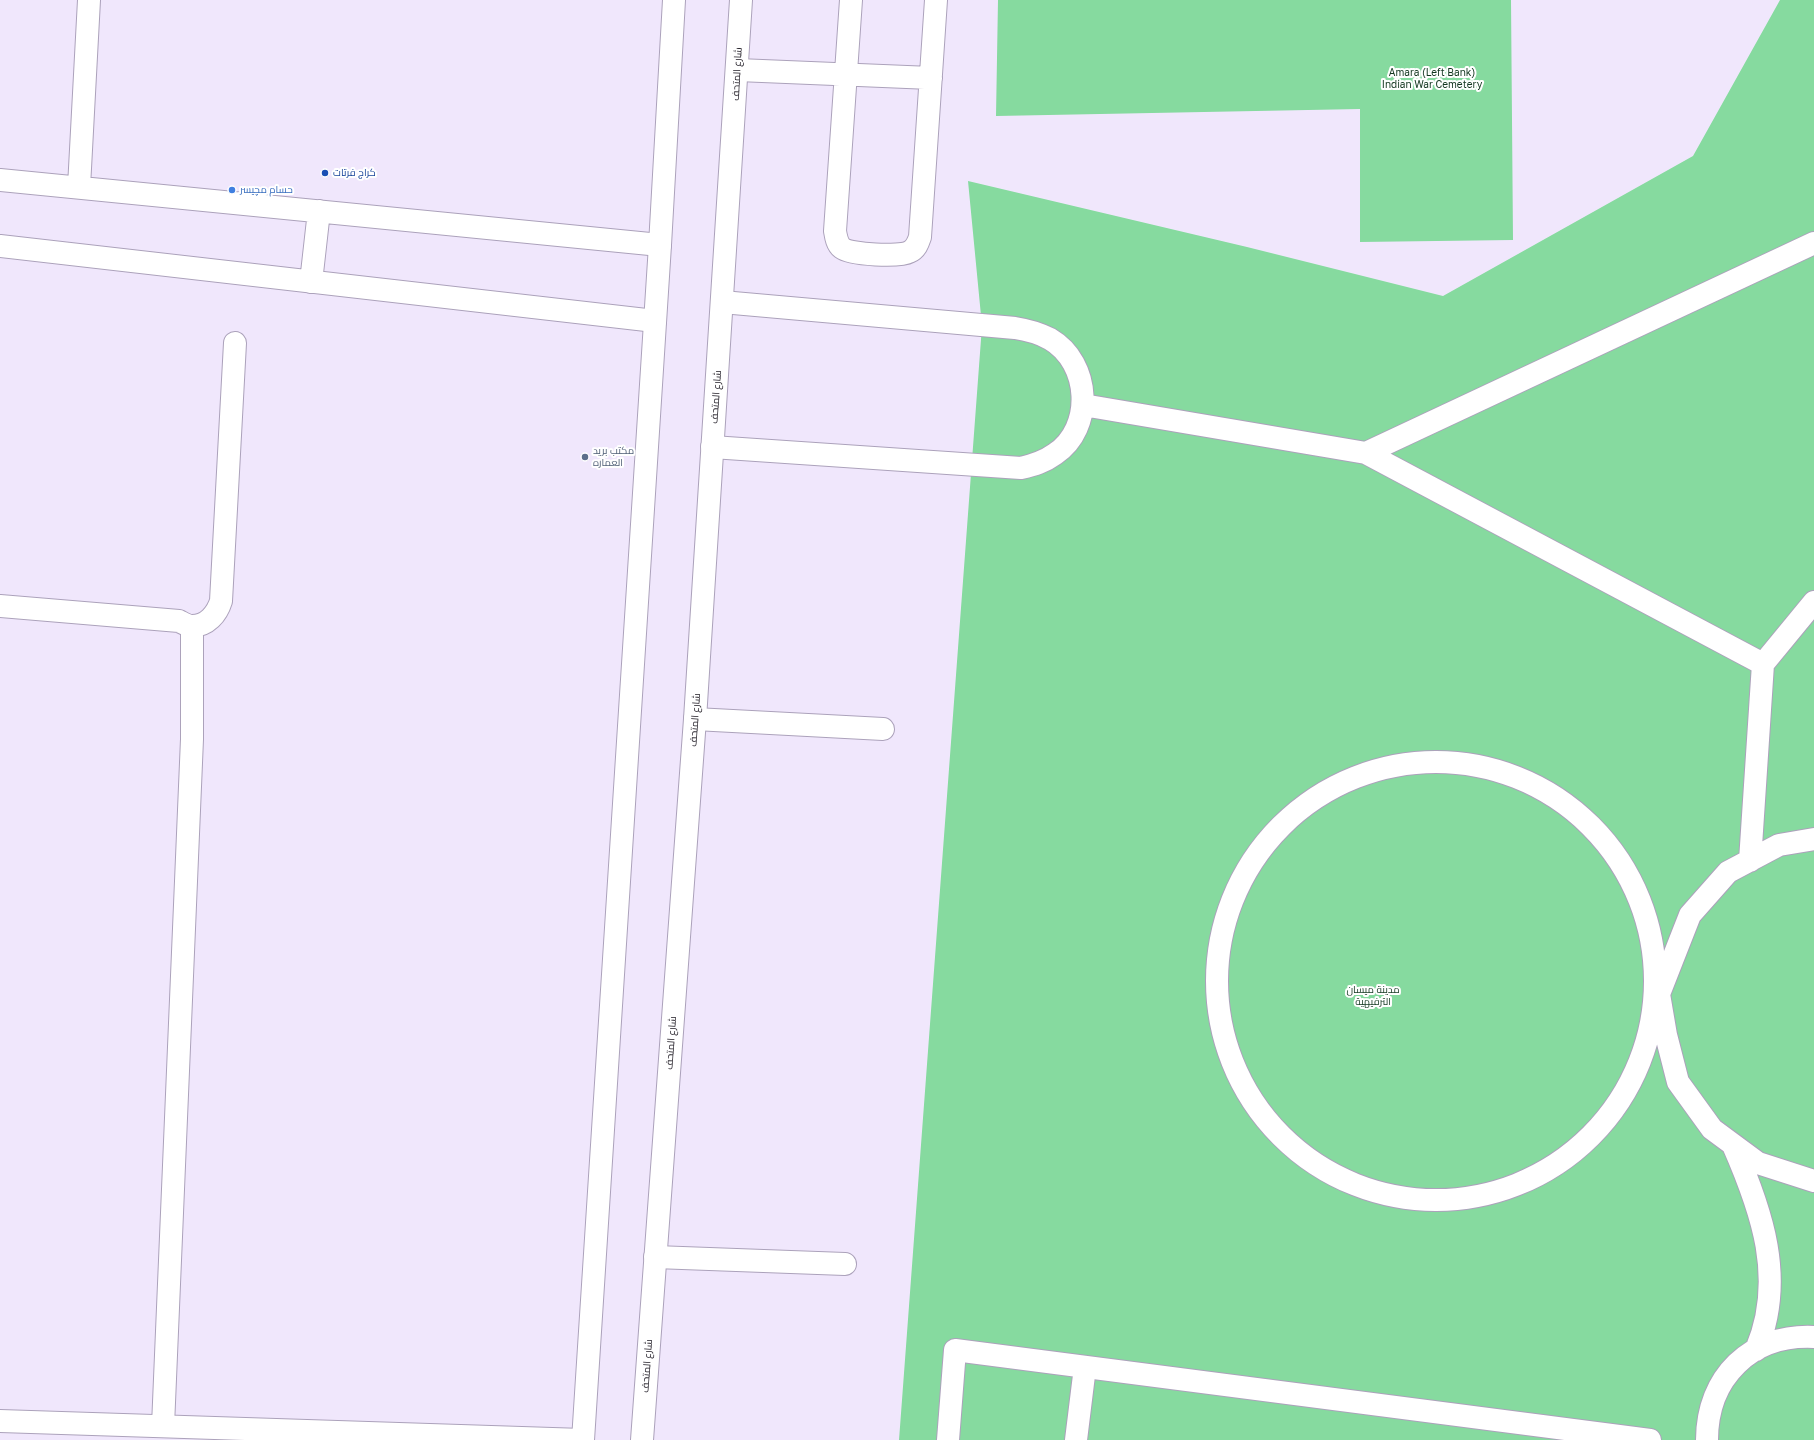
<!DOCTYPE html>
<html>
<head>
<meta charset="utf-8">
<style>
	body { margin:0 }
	canvas { display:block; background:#f0e7fc }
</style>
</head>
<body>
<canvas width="1814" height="1440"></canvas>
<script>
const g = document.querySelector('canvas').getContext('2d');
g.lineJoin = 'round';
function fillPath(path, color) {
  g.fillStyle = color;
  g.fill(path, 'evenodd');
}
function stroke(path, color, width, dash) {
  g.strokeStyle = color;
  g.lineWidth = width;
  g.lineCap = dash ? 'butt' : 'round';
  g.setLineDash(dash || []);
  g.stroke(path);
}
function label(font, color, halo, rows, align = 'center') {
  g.font = font + ' "Golos Text",Cairo,sans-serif';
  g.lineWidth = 4;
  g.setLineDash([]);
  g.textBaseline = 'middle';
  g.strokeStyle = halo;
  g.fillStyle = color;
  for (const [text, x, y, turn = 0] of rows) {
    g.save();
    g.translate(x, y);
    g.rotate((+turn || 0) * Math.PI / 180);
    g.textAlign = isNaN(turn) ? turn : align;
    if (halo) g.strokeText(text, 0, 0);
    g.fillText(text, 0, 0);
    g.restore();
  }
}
const green = new Path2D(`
	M998,0h513l2,240 -153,2v-133l-364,7z
	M1780,0h34v1440h-915l83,-1114 -14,-145 279,66 196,49 250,-140z`);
const minor = new Path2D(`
	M851,0l-16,231c1,6 2,13 7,17 9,7 58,9 67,4 7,-3 9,-9 11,-15l16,-237
	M738,70l193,8
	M0,180l660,65
	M79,187l10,-187
	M0,246l655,75
	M311,282l8,-71
	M1083,405l283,48 397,211 -13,197
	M712,447l309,21c13,-3 23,-6 34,-14 39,-26 36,-91 -5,-115 -11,-6 -22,-9 -35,-11l-293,-26
	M1366,453l448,-210
	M0,606l179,15c4,2 9,5 13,5 15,0 25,-12 29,-25l14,-258
	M1763,664l51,-62
	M695,719l188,10
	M1217 981a219 219 0 1 1 438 0a219 219 0 1 1-438 0Z
	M1814,839l-35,6 -51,27 -38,43 -31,79 7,41 12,47 34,47 46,34 56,18
	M1733,1145c29,66 53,135 23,205
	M655,1257l190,7
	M0,1421l583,19
	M163,1426l29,-687v-113
	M948,1440l7,-90 695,90
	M1076,1440l9,-73
	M1707,1440c0,-63 44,-106 107,-103`);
const major = new Path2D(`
	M583,1440l77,-1195 14,-245
	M642,1440l53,-721 46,-719`);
const markers = [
	[325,173,4,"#1a4fb4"],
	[232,190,4,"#3f7fe0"],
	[585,457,4,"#5c6f8a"]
];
const parkNames = [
	["Amara (Left Bank)",1432,73],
	["Indian War Cemetery",1432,85],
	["مدينة ميسان",1373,990],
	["الترفيهية",1373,1002]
];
const streetNames = [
	["شارع المتحف",737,74,-87],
	["شارع المتحف",716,397,-86],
	["شارع المتحف",695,720,-86],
	["شارع المتحف",671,1043,-86],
	["شارع المتحف",647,1366,-86]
];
const transitNames = [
	["كراج فرتات",333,173]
];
const shopNames = [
	["حسام مچيسر",240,190]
];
const serviceNames = [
	["مكتب بريد",593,451],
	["العماره",593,463]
];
fillPath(green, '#86da9f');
stroke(minor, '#aca2bb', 24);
stroke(major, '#aca2bb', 24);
stroke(minor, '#fff', 22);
stroke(major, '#fff', 22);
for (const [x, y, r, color] of markers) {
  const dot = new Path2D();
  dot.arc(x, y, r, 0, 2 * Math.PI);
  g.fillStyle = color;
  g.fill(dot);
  stroke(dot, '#fff', 1.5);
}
label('10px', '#133720', '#fff', parkNames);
label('10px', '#1c1821', '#fff', streetNames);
label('10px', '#164399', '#fff', transitNames, 'left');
label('10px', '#366cbe', '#fff', shopNames, 'left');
label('10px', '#4e5e75', '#fff', serviceNames, 'left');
</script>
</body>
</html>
